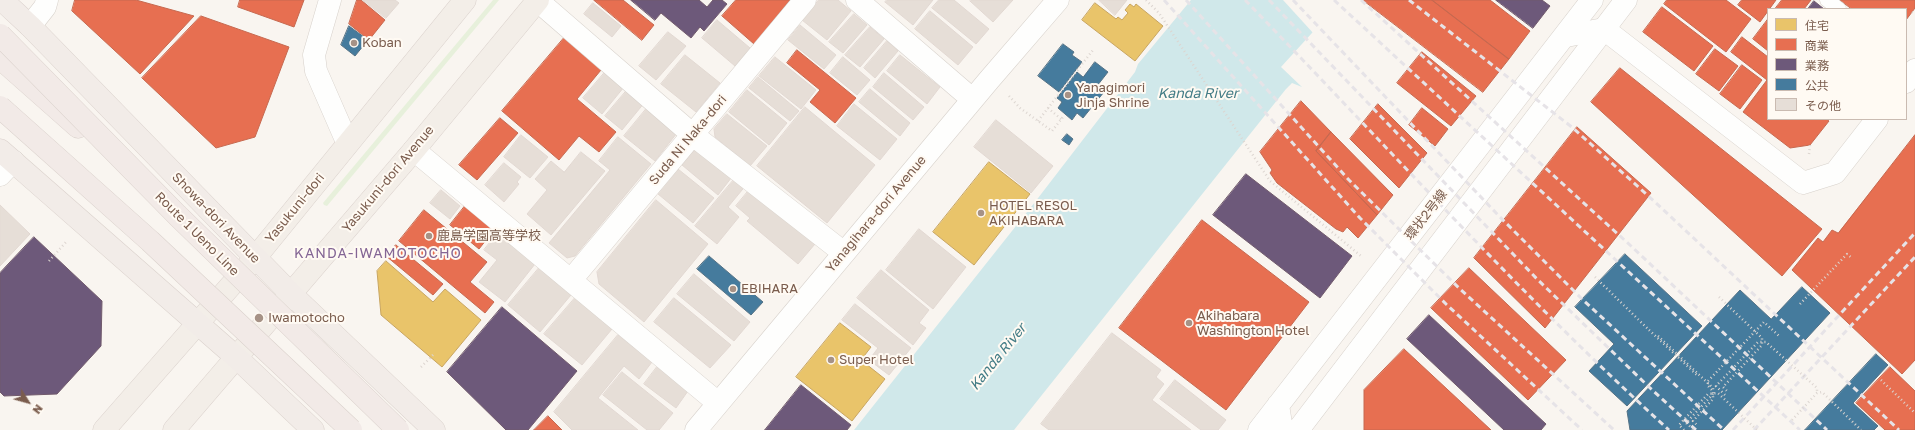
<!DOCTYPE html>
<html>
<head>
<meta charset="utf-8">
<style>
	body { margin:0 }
	#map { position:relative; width:1915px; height:430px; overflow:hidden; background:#f9f5f0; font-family:"Golos Text","Noto Sans JP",sans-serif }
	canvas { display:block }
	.legend { position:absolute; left:1767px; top:8px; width:140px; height:112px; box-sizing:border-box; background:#fffaf3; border:1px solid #cabbb1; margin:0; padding:5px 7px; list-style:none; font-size:12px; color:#7a5c4d }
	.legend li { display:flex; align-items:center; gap:8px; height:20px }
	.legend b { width:20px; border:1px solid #cabbb1 }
	.north { position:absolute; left:8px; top:382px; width:40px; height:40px; -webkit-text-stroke:3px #fffaf3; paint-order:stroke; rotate:127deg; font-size:11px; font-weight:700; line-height:16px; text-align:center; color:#7a5c4d }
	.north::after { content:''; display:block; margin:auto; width:14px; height:18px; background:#7a5c4d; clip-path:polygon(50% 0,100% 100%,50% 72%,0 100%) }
</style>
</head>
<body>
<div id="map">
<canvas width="1915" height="430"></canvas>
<ul class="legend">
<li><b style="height:11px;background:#e9c46a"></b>住宅</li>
<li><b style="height:11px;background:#e76f51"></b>商業</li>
<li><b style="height:11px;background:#6d597a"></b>業務</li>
<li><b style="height:11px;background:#457b9d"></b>公共</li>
<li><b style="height:11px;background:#e6ded7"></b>その他</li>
</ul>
<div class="north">N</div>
</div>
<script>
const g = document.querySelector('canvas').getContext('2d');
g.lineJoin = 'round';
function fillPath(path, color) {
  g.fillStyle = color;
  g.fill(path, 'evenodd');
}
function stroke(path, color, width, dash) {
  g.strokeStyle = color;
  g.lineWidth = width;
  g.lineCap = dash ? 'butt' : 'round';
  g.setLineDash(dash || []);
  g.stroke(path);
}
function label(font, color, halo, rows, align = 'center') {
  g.font = font + ' "Golos Text","Noto Sans JP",sans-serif';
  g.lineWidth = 4;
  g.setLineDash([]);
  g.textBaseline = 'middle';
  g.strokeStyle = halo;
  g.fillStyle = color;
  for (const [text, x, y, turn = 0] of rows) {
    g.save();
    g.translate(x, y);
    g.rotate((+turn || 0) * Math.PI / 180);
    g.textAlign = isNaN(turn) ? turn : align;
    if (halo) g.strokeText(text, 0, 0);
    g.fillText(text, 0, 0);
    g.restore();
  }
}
const green = new Path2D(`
	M493,0h6l-172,206 -3,-1 -1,-2z`);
const water = new Path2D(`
	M1191,0h151l-61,67 21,20 -10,-4 -6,6 -272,341h-160l181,-228 100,-130 3,-8z`);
const pier = new Path2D(`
	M1283,0h61l-30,34z`);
const homes = new Path2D(`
	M1095,3l21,16 2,-2 4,3 6,-7 -3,-3 5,-6 4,3 2,-3 27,22 -28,35 -53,-41z
	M989,162l41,32 -56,71 -41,-33z
	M386,261l47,41 12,-13 36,31 -39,47 -61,-52 -4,-44z
	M840,323l31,24 -10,13 24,19 -33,42 -56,-44z`);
const shops = new Path2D(`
	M75,0h61l58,16 -54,58 -68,-63z
	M240,0h64l-10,27 -56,-20z
	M357,0h4l24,20 -16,20 -20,-16z
	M594,0h29l31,25 -12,15z
	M736,0h54l-36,44 -32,-28z
	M1363,0h69l77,59 -26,33z
	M1432,0h58l40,31 -21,28z
	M1667,0h59l25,19 -25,33 -62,-48z
	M1742,0h34l-16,22 -22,-17z
	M1782,0h29l-7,9h-29z
	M1840,0h75v8l-9,12v-11h-54z
	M1662,7l51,39 -19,25 -51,-39z
	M201,16l88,31 -34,90 -39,11 -74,-70z
	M1768,19v32l-15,-12z
	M1742,37l26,20v62h58l3,2 -19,24 -20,3 -47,-36 24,-32 -36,-28z
	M564,38l37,32 -24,29 39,33 -17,20 -20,-16 -20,24 -57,-49z
	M1715,49l23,17 -19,25 -23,-17z
	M797,50l59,48 -21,25 -25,-21 10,-12 -33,-27z
	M1422,52l54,44 -25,30 -54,-43z
	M1742,65l20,15 -22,29 -20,-15z
	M1620,68l202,161 -40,47 -191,-174z
	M1301,101l30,31 -15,19 61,64 -19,23 -11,-11 -4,5 -7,-3 -59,-46 -7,-10 2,-3 -12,-18z
	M1378,104l49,49 -28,35 -49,-49z
	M1422,108l26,21 -13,17 -26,-21z
	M500,118l18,15 -41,47 -18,-15z
	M1577,127l74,66 -106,135 -71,-70z
	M1331,132l62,63 -16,20 -61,-64z
	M1915,135v225l-13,14 -110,-104 26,-32 5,4 9,-12 6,3z
	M465,206l29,24 -15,19 -29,-24z
	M424,210l63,52 -17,20 24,20 -9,11 -86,-72z
	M1202,220l107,82 -83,108 -107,-82z
	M396,245l47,39 -10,11 -47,-39z
	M1469,268l97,92 -38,40 -97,-92z
	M1404,349l87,81h-127v-40z
	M1890,367l25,24v39h-30l-29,-27z
	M548,416l14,14h-28z`);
const offices = new Path2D(`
	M631,0h68l8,7 6,-7h9l5,4 -23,27 -4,-4 -9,11 -30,-25 -6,7z
	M1496,0h46l8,6 -17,22z
	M1814,1l10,8h-16z
	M1246,174l106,82 -32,42 -107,-83z
	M34,237l68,64 -1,45 -44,48 -53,2 -4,-4v-119z
	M502,307l75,64 -49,59h-22l-59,-58z
	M1429,315l117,109 -5,6h-37l-97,-91z
	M801,385l50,40 -4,5h-82z`);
const public = new Path2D(`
	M349,26l19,14 -13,16 -14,-11z
	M1063,44l11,8 -2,3 10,7 -23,30 -21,-16z
	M1095,62l13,10 -11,14 7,6 -21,26 -6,-5 -5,7 -14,-12 4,-6 -5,-4 20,-26 6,5z
	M1067,134l6,5 -4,6 -7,-5z
	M1625,254l77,72 -75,80 -38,-35 25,-27 -39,-37z
	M709,256l54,46 -12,13 -54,-46z
	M1802,287l28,26 -108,117h-92l-3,-19 113,-121 31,29z
	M1876,354l12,11 -35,38 25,23 -4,4h-69z`);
const building = new Path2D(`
	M363,0h32l4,3 -13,15z
	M819,0h19l13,11 -24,29 -25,-20z
	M887,0h46l-20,25 -28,-23z
	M939,0h15l35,29 -13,15 -44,-36z
	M971,0h42l-20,22 -23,-21z
	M1099,0h28l-12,15z
	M593,3l28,23 -9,11 -28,-23z
	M930,11l43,36 -15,18 -43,-36z
	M854,14l13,11 -24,28 -14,-11z
	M717,20l33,28 -15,18 -33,-28z
	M800,25l36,30 -12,14 -36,-29z
	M870,27l14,12 -24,28 -15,-12z
	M668,32l18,14 -30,34 -17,-14z
	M887,41l11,10 -23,27 -11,-10z
	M685,55l35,28 -24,29 -35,-28z
	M900,55l40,32 -13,17 -40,-33z
	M775,57l41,33 -15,19 -42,-33z
	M843,57l27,23 -13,15 -27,-22z
	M606,71l18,16 -22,27 -19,-16z
	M884,73l40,34 -11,13 -40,-33z
	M758,77l41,34 -9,10 -41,-33z
	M628,89l17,13 -23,28 -17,-14z
	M870,89l40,34 -10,13 -41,-34z
	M747,90l40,33 -18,22 -40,-33z
	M854,104l43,35 -17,21 -43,-34z
	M805,107l70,58 -48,58 -70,-57z
	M647,108l30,25 -22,28 -31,-25z
	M727,114l40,32 -17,20 -35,-29 -1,-8z
	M996,120l57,46 -22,27 -57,-46z
	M521,135l27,22 -18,21 -26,-21z
	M618,137l33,27 -76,92 -8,2 -18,-15 61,-73 -11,-9z
	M707,150l28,23 -17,22 -36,-30 11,-14z
	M581,152l24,19 -54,64 -24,-21 20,-24 -12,-11 16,-18 13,11z
	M504,163l17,14 -4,5 2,2 -15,18 -19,-17z
	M678,169l36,29 -21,25 -35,-29z
	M737,176l10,8 -19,23 11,10 -22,27 -22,-18z
	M750,189l65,55 -17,20 -51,-43 3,-3 -14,-12z
	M441,190l19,16 -10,13 -20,-16z
	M656,200l52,44 -64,78 -45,-38 -2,-12z
	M0,205l30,29 -30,32z
	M919,229l47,38 -33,42 -47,-39z
	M497,234l38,30 -30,38 -26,-20 18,-22 -13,-10z
	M539,268l32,27 -31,37 -32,-27z
	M881,270l48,40 -10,13 7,5 -13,17 -56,-47z
	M694,274l56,48 -16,19 -57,-47z
	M575,298l37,31 -30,36 -38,-31z
	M674,298l57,47 -21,23 -56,-46z
	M855,304l56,44 -22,27 -20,-15 9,-12 -36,-28z
	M1112,333l49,37 -5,7 8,7 -12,16 39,30h-142l-8,-6z
	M618,335l34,27 -13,17 -15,-13 -26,32 40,32h-66l-18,-18z
	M657,367l31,24 -12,17 -32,-24z
	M622,372l51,41 -14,17h-12l-44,-35z
	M1175,380l51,40 -8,10h-17l-41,-31z`);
const path = new Path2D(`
	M1146,0l13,13 111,168 91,75
	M1912,12l3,2
	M1009,96l11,12 32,23 11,-14
	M1048,108l13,11
	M1038,121l55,-71
	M1809,154l1,-9
	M49,261l17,-19
	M1595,277l54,53
	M1800,304l47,-50 5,4
	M421,367l13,-13
	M1881,380l34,33`);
const service = new Path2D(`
	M1827,0l12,9`);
const minor = new Path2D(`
	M330,0l-16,55 2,16 31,71
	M857,0l115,99
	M538,1l155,134 151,118
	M30,26l15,-19 2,-7
	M1566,36l38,-7 199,154 32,-10 42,-54
	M1906,82l9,-12
	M414,150l304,253
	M0,175l13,-14
	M571,280l234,-280
	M696,430l293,-350 69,-80`);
const tertiary = new Path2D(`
	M1278,405l4,25
	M1259,430l333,-430
	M1298,430l328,-430`);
const primary = new Path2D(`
	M104,430l151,-172 210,-258
	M174,430l240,-280 124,-150`);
const trunk = new Path2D(`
	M2,0l28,26 260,267 144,137
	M0,150l236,207 77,73`);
const motorway = new Path2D(`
	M0,58l78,69`);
const rail = new Path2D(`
	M1164,0l196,218 86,86 136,126
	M1186,0l163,180 110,108 155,142
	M1245,0c140,144 275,295 424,430
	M1269,0l268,279 112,108 47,43
	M1293,0l206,216 83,83 142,131
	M1334,0l466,430
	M1361,0l270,246 196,184
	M1409,0l164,128 82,74 244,228
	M1733,430l182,-197
	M1754,430l161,-173`);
const pathBridge = new Path2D(`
	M1719,297l43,41v7l-39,42 5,5
	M1649,330l49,46
	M1658,336l55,52v11l-20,22 4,4
	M1708,381l56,-59 15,14
	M1708,383l-1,2 6,6
	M1725,395l-9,-9 42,-44h8l51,46v5
	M1792,420l25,-27 5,-1 39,38
	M1693,429l-7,-6 27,-29
	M1684,430l-5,-5 29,-31 10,-1 39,37`);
const motorwayBridge = new Path2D(`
	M0,35l177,180 221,215
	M0,107l150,134 201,189`);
const markers = [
	[354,43,4,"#a69286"],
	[1068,95,4,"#a69286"],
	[981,213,4,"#a69286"],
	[429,236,4,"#a69286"],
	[733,289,4,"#a69286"],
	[259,318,5,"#a69286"],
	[1189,323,4,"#a69286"],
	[831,360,4,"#a69286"]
];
const poiNames = [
	["Koban",362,43],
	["Yanagimori",1076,88],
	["Jinja Shrine",1076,103],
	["HOTEL RESOL",989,206],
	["AKIHABARA",989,221],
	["鹿島学園高等学校",437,236],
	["EBIHARA",741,289],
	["Akihabara",1197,316],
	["Washington Hotel",1197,331],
	["Iwamotocho",268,318],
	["Super Hotel",839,360]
];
const streetNames = [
	["Suda Ni Naka-dori",688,140,-50],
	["Yasukuni-dori Avenue",388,179,-50],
	["Yasukuni-dori",295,208,-51],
	["Yanagihara-dori Avenue",876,214,-50],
	["環状2号線",1426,215,-52],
	["Showa-dori Avenue",216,218,46],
	["Route 1 Ueno Line",197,234,45]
];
const waterNames = [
	["Kanda River",1198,94],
	["Kanda River",998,357,-51]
];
const neighbourhoodNames = [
	["KANDA-IWAMOTOCHO",378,254]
];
fillPath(green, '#e7f0db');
fillPath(water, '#d0e8ea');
fillPath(pier, '#f9f5f0');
fillPath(homes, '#e9c46a');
stroke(homes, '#c8a561', 1);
fillPath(shops, '#e76f51');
stroke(shops, '#c66950', 1);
fillPath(offices, '#6d597a');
stroke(offices, '#715a6c', 1);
fillPath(public, '#457b9d');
stroke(public, '#557285', 1);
fillPath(building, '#e6ded7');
stroke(building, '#e2d8d2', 1);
stroke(service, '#d7d1cb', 15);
stroke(minor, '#d7d1cb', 23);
stroke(tertiary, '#d7d1cb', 23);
stroke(primary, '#dad1cc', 23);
stroke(trunk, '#dad1cc', 23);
stroke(motorway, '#dad1cc', 23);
stroke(path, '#dcd5d0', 2.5, [1, 3]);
stroke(service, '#fefefd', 14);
stroke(minor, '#fefefd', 22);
stroke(tertiary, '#fefefd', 22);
stroke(primary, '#f3eee8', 22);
stroke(trunk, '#f2ece8', 22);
stroke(motorway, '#f2eae7', 22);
stroke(rail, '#e6e3e7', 3, [6, 4]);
stroke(motorwayBridge, '#dad1cc', 23, []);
stroke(pathBridge, '#dcd5d0', 2.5, [1, 3]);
stroke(motorwayBridge, '#f2eae7', 22);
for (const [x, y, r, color] of markers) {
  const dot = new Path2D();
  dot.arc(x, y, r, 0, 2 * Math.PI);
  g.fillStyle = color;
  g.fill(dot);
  stroke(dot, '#fffaf3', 1.5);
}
label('13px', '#7a5c4d', '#fffaf3', poiNames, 'left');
label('13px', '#7a5c4d', '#fffaf3', streetNames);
label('italic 14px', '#437c86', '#fffaf3', waterNames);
g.letterSpacing = '1px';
label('14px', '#846695', '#fffaf3', neighbourhoodNames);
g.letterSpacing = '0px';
</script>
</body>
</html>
